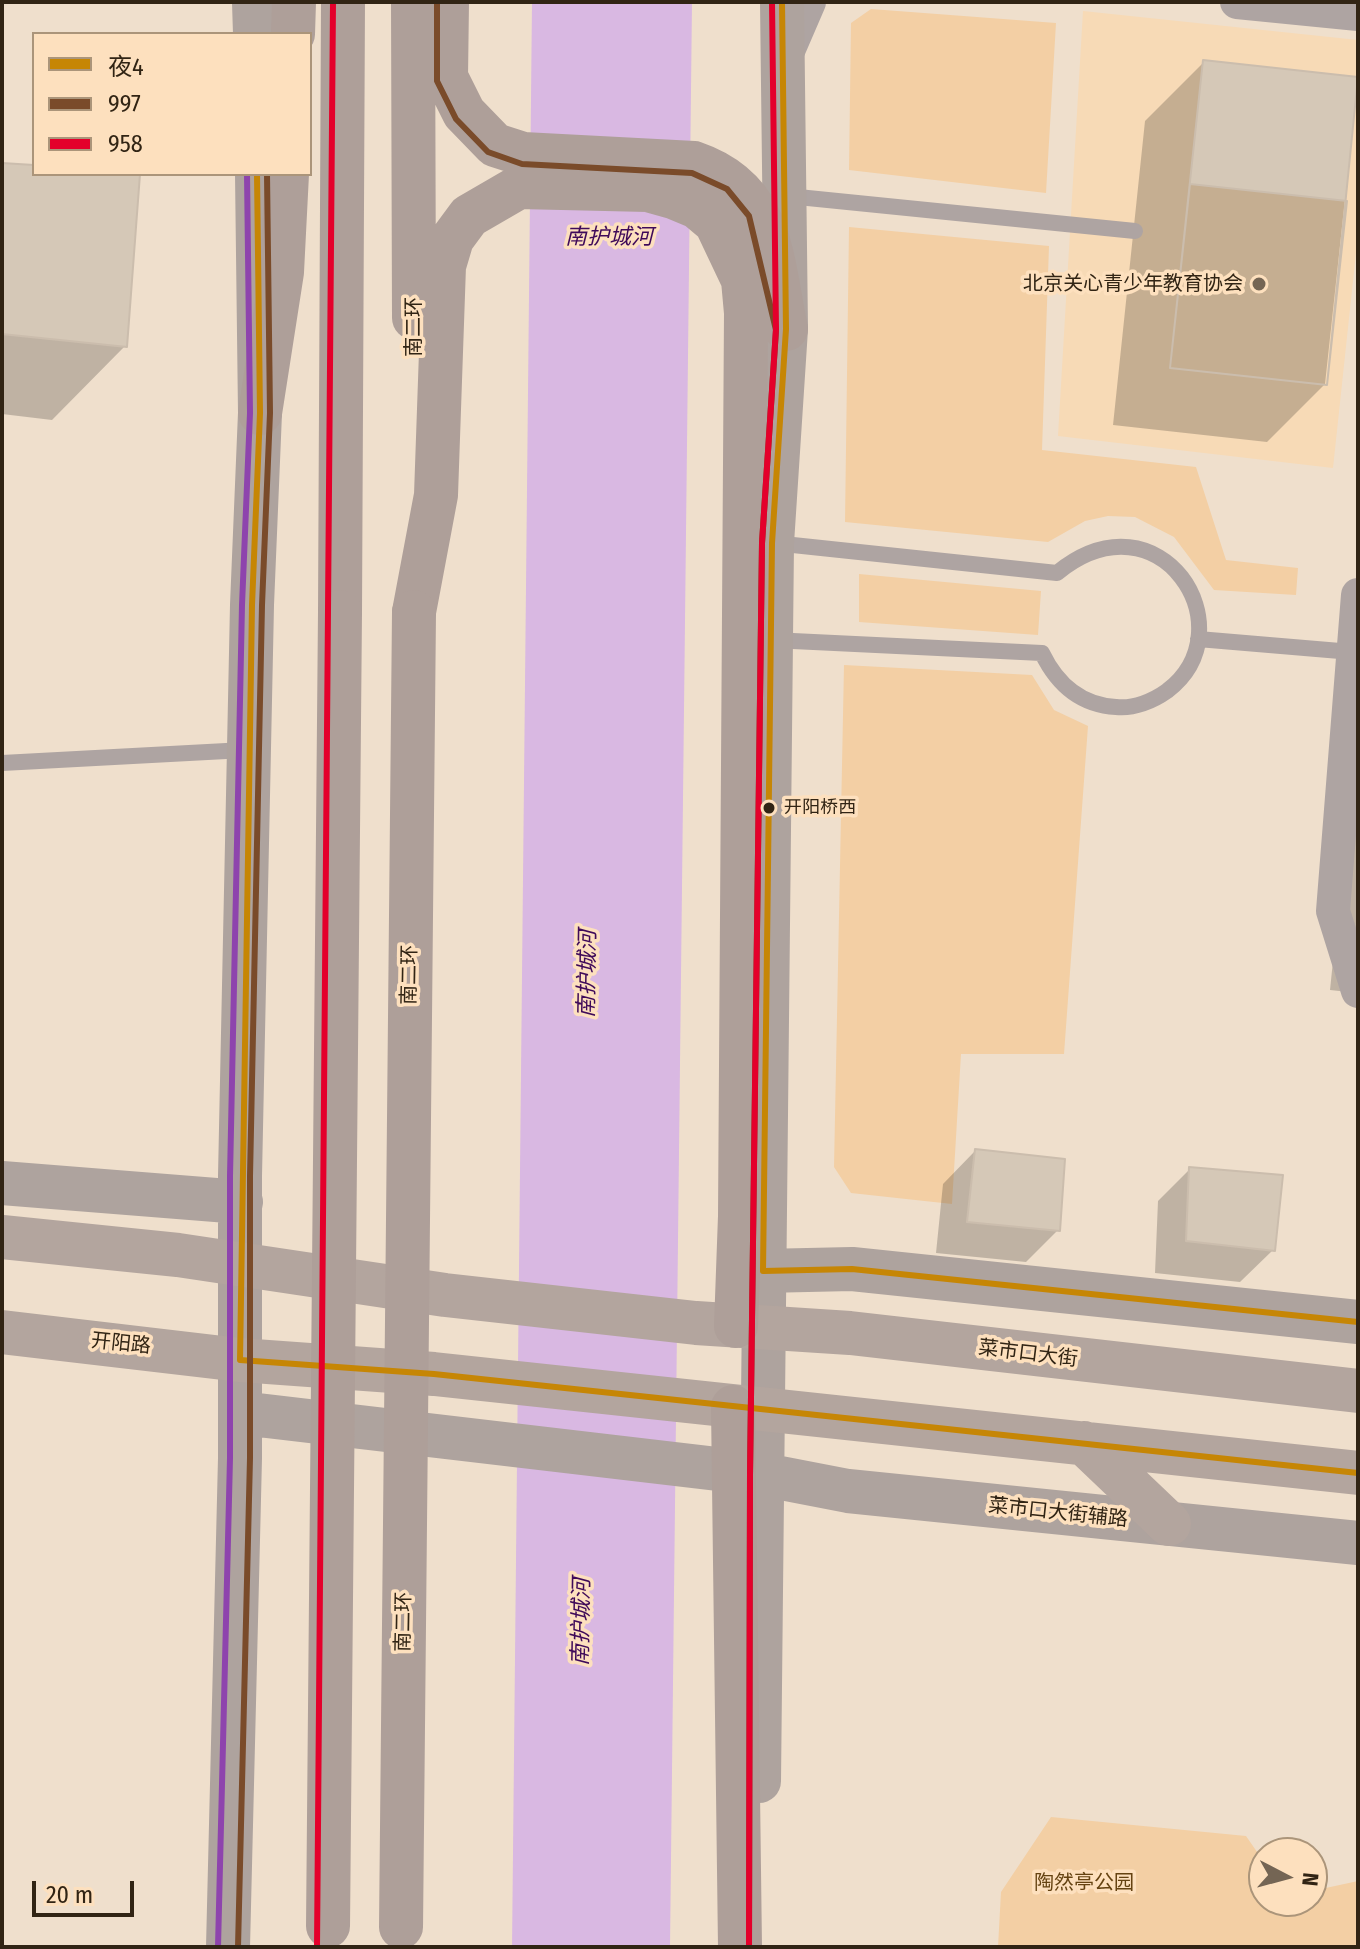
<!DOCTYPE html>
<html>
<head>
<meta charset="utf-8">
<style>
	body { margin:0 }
	#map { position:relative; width:1360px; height:1949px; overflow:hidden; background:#efdfcc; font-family:"Fira Sans Condensed","Noto Sans SC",sans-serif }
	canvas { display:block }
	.frame { position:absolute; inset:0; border:4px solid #312414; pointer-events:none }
	.legend { position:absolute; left:32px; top:32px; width:280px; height:144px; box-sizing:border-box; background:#fde0be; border:2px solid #ab957a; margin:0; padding:10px 14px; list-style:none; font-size:24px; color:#312414 }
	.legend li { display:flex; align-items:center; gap:16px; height:40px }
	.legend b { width:40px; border:2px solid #ab957a }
	.north { position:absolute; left:1248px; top:1837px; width:80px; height:80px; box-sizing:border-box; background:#fde0be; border:2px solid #ab957a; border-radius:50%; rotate:96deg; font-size:22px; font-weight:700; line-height:32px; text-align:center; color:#312414 }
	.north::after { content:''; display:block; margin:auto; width:28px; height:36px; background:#746554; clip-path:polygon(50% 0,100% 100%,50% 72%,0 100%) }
	.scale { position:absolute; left:32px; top:1881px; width:102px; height:36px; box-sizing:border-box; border:4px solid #312414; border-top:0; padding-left:10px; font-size:24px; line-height:28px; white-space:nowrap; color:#312414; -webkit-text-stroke:6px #fde0be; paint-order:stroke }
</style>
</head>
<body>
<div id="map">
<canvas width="1360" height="1949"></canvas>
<div class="frame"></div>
<ul class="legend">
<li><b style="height:10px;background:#c68605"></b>夜4</li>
<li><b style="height:10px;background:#7a4b2a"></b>997</li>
<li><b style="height:10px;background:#e4002b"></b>958</li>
</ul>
<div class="north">N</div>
<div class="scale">20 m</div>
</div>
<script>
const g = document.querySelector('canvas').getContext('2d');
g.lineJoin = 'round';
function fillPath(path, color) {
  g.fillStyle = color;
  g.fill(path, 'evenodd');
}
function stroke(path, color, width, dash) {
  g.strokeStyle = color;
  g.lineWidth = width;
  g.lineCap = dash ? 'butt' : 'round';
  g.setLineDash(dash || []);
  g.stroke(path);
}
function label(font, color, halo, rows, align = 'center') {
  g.font = font + ' "Fira Sans Condensed","Noto Sans SC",sans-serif';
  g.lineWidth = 7;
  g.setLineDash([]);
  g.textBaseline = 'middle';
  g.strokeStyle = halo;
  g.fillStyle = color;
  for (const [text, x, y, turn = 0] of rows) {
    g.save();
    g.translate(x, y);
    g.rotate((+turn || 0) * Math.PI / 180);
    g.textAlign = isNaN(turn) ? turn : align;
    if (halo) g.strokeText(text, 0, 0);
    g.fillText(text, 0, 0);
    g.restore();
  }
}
const built = new Path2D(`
	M1083,11l275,29v194l-25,234 -275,-32z`);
const green = new Path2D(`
	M871,9l185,14 -10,170 -197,-23 2,-147z
	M849,227l200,19 -7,204 154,17 30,93 72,8 -2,27 -82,-5 -40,-53 -39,-20 -27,-1 -23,5 -37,21 -203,-20z
	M859,574l182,17 -3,44 -179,-13z
	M844,665l188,10 22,35 34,16 -24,328h-103l-9,150 -101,-11 -17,-26z
	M1051,1817l195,19 18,26v39h48v-10l46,-10v66h-360l3,-55z`);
const water = new Path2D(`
	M532,2h160l-22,1945h-158z`);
const shadow = new Path2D(`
	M1204,62l154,17 -33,305 -58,58 -154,-17 32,-304z
	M2,165l32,2v7h86l5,172 -73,74 -50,-6z
	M1358,717v276l-28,-3z
	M975,1151l83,79 -32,32 -90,-9 7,-69z
	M1190,1169l83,81 -33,32 -85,-9 3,-72z`);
const building = new Path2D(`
	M1203,60l155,17 -31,308 -157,-17z
	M2,163l32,2v9h106l-13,173 -125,-13z
	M1190,184l157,17 -20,184 -157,-17z
	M975,1149l90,10 -5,72 -93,-9z
	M1189,1167l94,8 -8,76 -89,-10z`);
const lane = new Path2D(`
	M788,196l347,35
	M1198,639l154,13
	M772,640l270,13c15,31 38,52 74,54 18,2 37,-6 51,-16 82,-62 -7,-202 -110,-118l-283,-30
	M2,763l243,-13`);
const street = new Path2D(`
	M1237,2l121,12
	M787,53l22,-51
	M1358,595l-25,316 25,80`);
const secondary = new Path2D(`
	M254,2l1,32
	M2,1183l239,19
	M763,1271l89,-2 506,53
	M241,1413l519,61 88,17 510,52
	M759,1781l13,-1238 14,-214 -4,-327
	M228,1947l12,-489v-282l12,-571 8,-192 -3,-239`);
const primary = new Path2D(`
	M2,1237l176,18 267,40 251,28 154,10 508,58
	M2,1332l238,28 194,14 924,99
	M1084,1443l85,81`);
const highway = new Path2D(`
	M413,2l1,316
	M447,2l-1,75 18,36 31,32 28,9 171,9c79,27 77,95 92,166
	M293,34l1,-32
	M260,413l22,-141 5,-98
	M340,612l3,-610
	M414,612l22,-117 8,-229 8,-27 17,-23 50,-29 129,3 25,7 24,10 19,16 27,57 3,33 -6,903 -4,110
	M733,1407l7,540`);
const highwayBridge = new Path2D(`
	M328,1926l12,-1314
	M401,1927l13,-1315`);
const bus1 = new Path2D(`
	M782,2l4,327 -14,214 -9,728 89,-2 506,53
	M257,174l3,239 -8,192 -12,755 194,14 924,99`);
const bus2 = new Path2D(`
	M437,2v79l19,38 32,33 34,12 170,9 35,16 22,27 27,114 -14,213 -12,931 -1,473
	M238,1947l12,-489v-282l12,-571 8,-192 -3,-239`);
const bus3 = new Path2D(`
	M317,1947l16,-1945
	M749,1947l1,-473 12,-931 14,-214 -4,-327`);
const bus4 = new Path2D(`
	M218,1947l12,-489v-282l12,-571 8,-192 -3,-239`);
const markers = [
	[1259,284,8,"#746554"],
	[769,808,7,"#312414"]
];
const busNames = [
	["开阳桥西",784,808]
];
const poiNames = [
	["北京关心青少年教育协会",1243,284]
];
const streetNames = [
	["南二环",414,327,-90],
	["南二环",410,975,-89],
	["开阳路",121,1344,6],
	["菜市口大街",1028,1354,7],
	["菜市口大街辅路",1058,1513,6],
	["南二环",404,1622,-89]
];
const parkNames = [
	["陶然亭公园",1084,1883]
];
const waterNames = [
	["南护城河",609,238],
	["南护城河",588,974,-89],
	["南护城河",582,1622,-89]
];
fillPath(built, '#f7dab6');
fillPath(green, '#f3cfa4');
fillPath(water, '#d9b8e2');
fillPath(shadow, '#0003');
fillPath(building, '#d5c8b7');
stroke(building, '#cbbdad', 2);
stroke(lane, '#aea4a2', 16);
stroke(street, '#aea4a2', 34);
stroke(secondary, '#aea39e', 44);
stroke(primary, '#b3a59e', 44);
stroke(highway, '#ae9f99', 44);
stroke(highwayBridge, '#ae9f99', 44);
stroke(bus1, '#c68605', 6);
stroke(bus2, '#7a4b2a', 6);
stroke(bus3, '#e4002b', 6);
stroke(bus4, '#8e44ad', 6);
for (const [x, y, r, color] of markers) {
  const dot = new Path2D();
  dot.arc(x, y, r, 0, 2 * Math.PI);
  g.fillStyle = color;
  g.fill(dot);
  stroke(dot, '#fde0be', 3);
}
label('18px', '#312414', '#fde0be', busNames, 'left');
label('20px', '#312414', '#fde0be', poiNames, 'right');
label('20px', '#312414', '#fde0be', streetNames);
label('20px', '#654312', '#fde0be', parkNames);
label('italic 22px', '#3f0a59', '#fde0be', waterNames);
</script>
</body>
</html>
